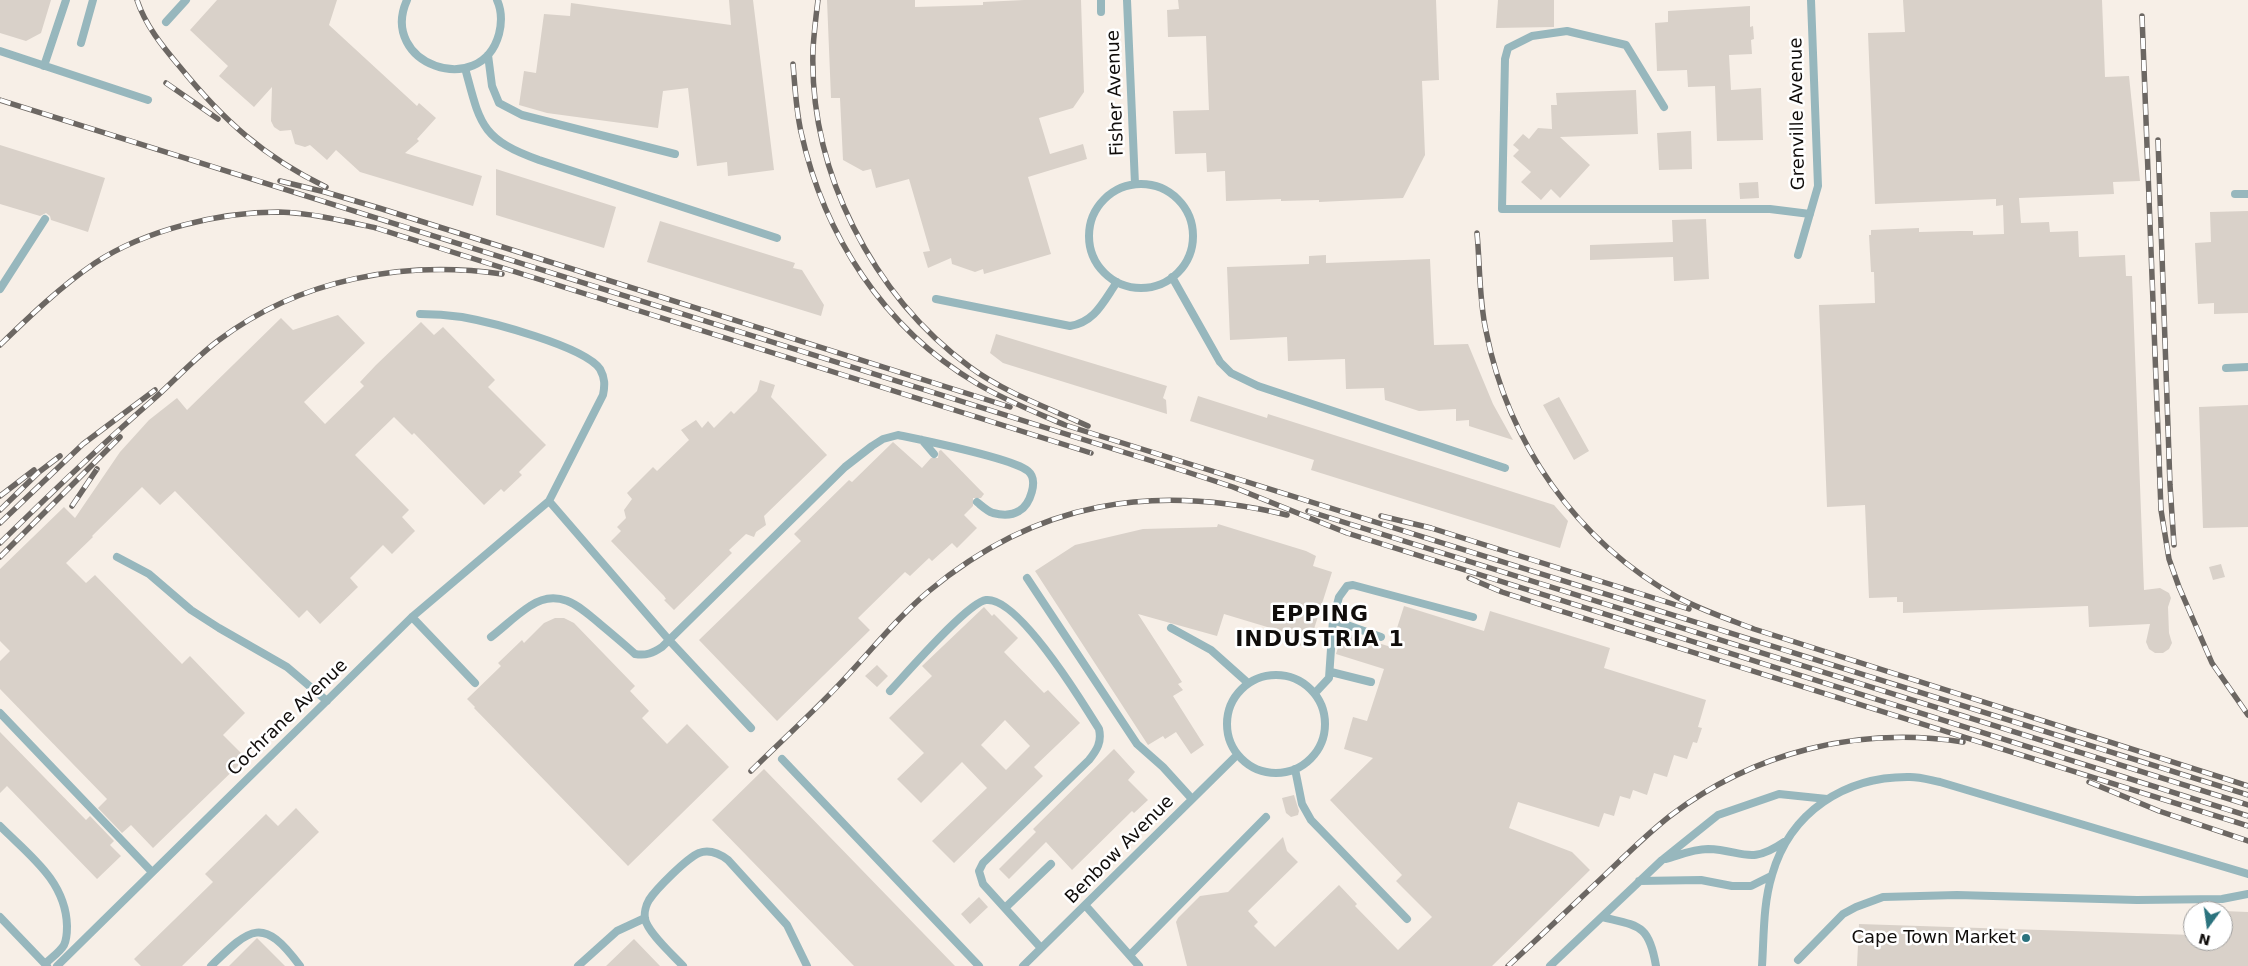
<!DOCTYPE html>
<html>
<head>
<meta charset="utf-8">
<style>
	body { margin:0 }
	#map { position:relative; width:2248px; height:966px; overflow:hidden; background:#f7efe7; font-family:"DejaVu Sans",sans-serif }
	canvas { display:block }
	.north { position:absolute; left:2183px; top:901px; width:50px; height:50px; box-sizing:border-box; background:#fff; border:1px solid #9f9e9d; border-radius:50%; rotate:194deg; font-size:14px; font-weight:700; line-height:20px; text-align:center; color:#100d0b }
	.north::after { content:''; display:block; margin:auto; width:18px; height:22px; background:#2b737e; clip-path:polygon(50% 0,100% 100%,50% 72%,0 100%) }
</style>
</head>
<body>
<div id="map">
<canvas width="2248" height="966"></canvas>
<div class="north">N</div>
</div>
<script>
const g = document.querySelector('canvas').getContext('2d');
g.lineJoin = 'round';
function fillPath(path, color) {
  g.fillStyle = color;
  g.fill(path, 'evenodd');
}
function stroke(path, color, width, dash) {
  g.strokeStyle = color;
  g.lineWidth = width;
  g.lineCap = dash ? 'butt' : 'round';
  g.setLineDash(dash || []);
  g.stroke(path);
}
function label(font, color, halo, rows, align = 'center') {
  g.font = font + ' "DejaVu Sans",sans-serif';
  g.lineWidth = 5;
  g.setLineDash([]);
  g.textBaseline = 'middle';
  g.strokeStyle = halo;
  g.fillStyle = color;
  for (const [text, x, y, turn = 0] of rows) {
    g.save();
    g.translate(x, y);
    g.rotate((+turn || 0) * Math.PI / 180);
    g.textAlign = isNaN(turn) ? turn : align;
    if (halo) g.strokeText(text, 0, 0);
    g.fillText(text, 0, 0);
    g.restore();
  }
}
const building = new Path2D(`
	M0,0h51l-10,33 -15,8 -26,-8z
	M217,0h120l-8,25 88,81 2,-3 17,15 -19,21 2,2 -14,12 77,23 -9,30 -113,-34 -24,-22 -9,10 -17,-15 -5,2 -10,-3 -4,-14 -11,1 -6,-4 -3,-6 1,-34 -18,20 -35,-31 9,-10 -38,-36z
	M729,0h24l21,170 -46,6 -1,-14 -30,4 -9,-78 -25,3 -5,37 -111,-15 -28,-8 5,-34 12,2 8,-59 26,2 1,-13 160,22z
	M827,0h88v7l68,-2v-3l41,-2h57l3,92 -11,16 -34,10 11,36 33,-10 4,15 -59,18 23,77 -67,20 -1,-5 -8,3 -23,-8 -1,-6 -23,10 -5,-16 7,-1 -21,-72 -33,9 -5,-19 -8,2 -20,-11 -3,-62h-9z
	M1178,0h258l3,80 -17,1 3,74 -22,43 -84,4v-2l-38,1v-2l-55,2 -1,-30 -18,1 -1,-19 -31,1 -2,-43 36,-1 -3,-74 -38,1 -1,-27 12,-1z
	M1498,0h56v27l-58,1z
	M1903,0h199l3,77 24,-1 11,105 -27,1 1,12 -95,4 2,25 28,-1 1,10 28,-1 1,26 46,-2 1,21h6l12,314 16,-2 9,5 2,5 -3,9 1,26 3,10 -3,6 -6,4h-8l-6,-4 -3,-7 4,-18 -61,3 -1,-21 -185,7v-11h-6v-5l-28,1 -4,-93 -38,2 -8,-202 56,-2 -1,-31h-3l-2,-37h2v-5l48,-2v4l41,-1h13v4l31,-1 -1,-29 -7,1v-7l-121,5 -7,-171 37,-1z
	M1750,6v21l3,-1 1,13 -3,1 1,14 -23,1 2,35 30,-2 2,52 -46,1 -2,-55 -27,1 -1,-17 -30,1 -2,-48 13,-1v-11z
	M1636,90l2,44 -78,3 30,28 -30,33 -9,-9 -10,11 -20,-18 10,-10 -18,-16 6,-6 -6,-5 10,-11 6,5 9,-11 14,1 -1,-24h6l-1,-12z
	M1691,131l1,38 -33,1 -2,-37z
	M0,145l105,33 -17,54 -37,-12 -1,-4 -4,-3 -6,3 -40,-12z
	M496,169l120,38 -12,41 -108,-33z
	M1758,182l1,16 -19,1 -1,-16z
	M2248,211v102l-34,1v-11l-16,1 -3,-61 16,-1 -1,-30z
	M1706,219l3,60 -35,2 -1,-24 -83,3v-15l83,-3 -1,-22z
	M660,221l135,42 -2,5 9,2 22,35 -3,11 -174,-54z
	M1326,255v8l104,-4 4,86 34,-1 25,60 20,36 -44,-14v-6l-13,1v-12l-37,2 -34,-11 -1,-12 -38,1 -1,-30 -57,2 -1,-24 -57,3 -3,-73 82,-3v-8z
	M338,315l27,28 -61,59 21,22 39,-38 -4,-4 16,-17 45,-43 13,13 9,-8 52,53 -7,7 58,58 -27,27 3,3 -18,17 -3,-3 -17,16 -70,-72 -2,2 -18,-18 -39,38 54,55 -7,7 13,14 -23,23 -9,-9 -33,33 8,9 -38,37 -13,-14 -8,8 -124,-127 -15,14 -18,-18 -50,49 1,1 -27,26 20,20 9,-8 87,89 8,-8 55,57 -22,22 23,23 -93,90 -22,-23 -9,8 -24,-25 9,-9 -107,-110v-28l10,-10 -10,-10v-72l64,-62 11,11 45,-66 29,-32 28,-22 10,12 94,-92 12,12z
	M996,334l171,52 -4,12 3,2 1,14 -164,-51 -13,-10z
	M760,380l15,5 -4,12 56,58 -63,61 2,9 -10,7 -2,5 -8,-3 -17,16 3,3 -58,57 -10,-10 2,-1 -2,-3 -53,-55 10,-10 -4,-4 9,-9 -2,-8 8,-11 -5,-6 26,-26 4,4 32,-31 -8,-10 15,-10 6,8 6,-7 6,7 17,-17 3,3 23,-23z
	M1198,396l69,22 1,-4 286,91 14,16 -8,27 -249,-78 3,-10 -124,-39z
	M1559,397l30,54 -15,9 -31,-55z
	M2248,405v122l-45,1 -4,-121z
	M893,442l29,26 9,-10h7l1,-7 2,-1 43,44 -3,4h-8v8l-9,9 13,13 -20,20 -5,-5 -20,18 -3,-3 -19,18 -5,-4 -47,46 12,12 -93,91 -78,-81 102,-99 -7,-7 55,-54 3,2z
	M1218,524l88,27 10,5 -3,10 19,6 -24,76 -13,-4 2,-8 -73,-22 -7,22 -79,-22 44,68 -4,2 5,6 -10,6 31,49 -13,9 -15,-22 -11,7 -2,-3 -15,9 -113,-174 40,-26 68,-16 74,-2z
	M2221,564l4,13 -12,3 -4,-13z
	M1404,606l80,25 6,-20 120,37 -6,20 102,32 -8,27 4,1 -5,15 -4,-1 -6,17 -13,-4 -7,22 -13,-4 -7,22 -14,-5 -3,9 -10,-3 -6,20 -10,-3 -5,14 -81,-25 -9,26 63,24 18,18 -98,96h-305l-11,-44 2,-4 22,-22 28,-4 55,-55 4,14 11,11 -50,49 10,11 -4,4 21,21 64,-62 18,19 -2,2 43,44 34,-33 -36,-36 6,-6 -72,-75 43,-42 -29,-9 9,-32 14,4 17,-52 -48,-15 7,-22 48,15z
	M984,607l8,9 2,-2 24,24 -14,14 40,41 4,-3 32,33 -46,44 9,9 -89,87 -22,-22 55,-53 -25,-26 -41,41 -24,-24 27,-26 -35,-35 43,-42 -10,-10zM1005,720l25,26 -24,24 -25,-25z
	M555,618h9l10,5 61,63 -5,5 19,20 -7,7 25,26 20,-20 42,43 -101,99 -154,-158 1,-1 -8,-8 34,-33 -3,-3 24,-23 2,3 20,-20z
	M877,665l11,11 -11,11 -12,-11z
	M0,732l86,88 4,-4 24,25 -4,4 11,11 -24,23 -90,-93 -7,7z
	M1114,749l21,23 -7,8 20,20 -14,13 -2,-2 -60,59 -26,-28 -37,37 -10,-10 37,-37 -3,-3z
	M764,769l191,197h-101l-142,-146z
	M1294,795l5,16 -1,4 -7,2 -5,-4 -4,-15z
	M296,808l23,24 -137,134h-41l-7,-7 79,-77 -8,-8 61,-60 12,12z
	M979,897l9,10 -18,17 -9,-10z
	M2223,911l25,1v54h-391l2,-42 334,11v6h30z
	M257,938l28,28h-56z
	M634,939l26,27h-54z`);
const lane = new Path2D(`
	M407,0c-29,64 74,100 92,34 3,-12 3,-23 -2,-34
	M1101,0v12
	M1127,0l8,184
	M166,22l20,-22
	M81,43l12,-43
	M0,51l148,49
	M488,55l4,31 7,17 23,12 153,39
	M44,66l22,-66
	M465,68c15,55 15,71 74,92l238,78
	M1664,107l-38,-62 -59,-14 -35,5 -24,12 -3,11 -3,150h268l40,5
	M1089 236a52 52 0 1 1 104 0a52 52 0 1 1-104 0Z
	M2235,194h13
	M1798,255l20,-69 -7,-186
	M1172,277l48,85 11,11 27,13 247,82
	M0,289l45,-70
	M936,299l134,27c25,-4 33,-24 47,-44
	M2226,368l22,-1
	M922,440l12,14
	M549,501l120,139 82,88
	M117,557l32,17 42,36 28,18 68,39 40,34
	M1027,578l110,166 26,23 29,32
	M412,617l63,66
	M1333,620l48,17
	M1171,628l40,22 37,33
	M491,637c13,-10 25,-22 39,-31 28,-19 49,0 70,18 12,10 24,20 35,30 11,2 18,-1 27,-7l183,-180 27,-21 11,-7 15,-4c24,5 114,23 130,36 11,9 2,34 -9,40 -8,5 -18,4 -26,2 -6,-2 -11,-7 -16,-11
	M1331,672l40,10
	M1227 724a49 49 0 1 1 98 0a49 49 0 1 1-98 0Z
	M890,691c16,-17 78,-89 96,-91 32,-4 97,103 113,129 3,13 -2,21 -10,31l-106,103 -4,8 4,13 58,64
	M1315,693l14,-15 4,-58 6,-23 8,-11 6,-1 120,32
	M0,713l152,159
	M782,759l197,207
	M1295,769l7,35 9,16 96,99
	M0,826c29,29 66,55 67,100 0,6 0,13 -3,19 -4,7 -13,13 -19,19
	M1666,859c14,-4 27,-10 42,-10 35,1 41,17 76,-7
	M1639,881l62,-1 31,6h19l20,-10
	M1085,905l54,61
	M1005,908l46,-44
	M0,917l47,49
	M1602,917c37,9 47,7 54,49
	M1130,955l136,-138
	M1798,960l45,-46 13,-7 27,-10 74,-2 180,5 85,-1 26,-5
	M57,966l355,-349 137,-116 54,-106c2,-10 2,-17 -3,-26 -16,-23 -110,-47 -138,-52 -14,-2 -28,-3 -42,-3
	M211,966c40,-39 52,-50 89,0
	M578,966l39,-35 28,-13
	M683,966c-10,-11 -35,-33 -38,-47 -1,-6 1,-14 4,-19 7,-11 38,-42 50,-47 11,-4 21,1 29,7l59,65 20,41
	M1023,966l214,-211
	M1550,966l112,-106 56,-45 61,-21 48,5
	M1762,966c2,-30 1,-62 10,-91 18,-63 73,-99 138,-98 10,0 20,3 30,5l308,92`);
const rail = new Path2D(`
	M137,0c8,25 26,47 43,67 43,53 84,90 146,120
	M818,0c-2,16 -4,33 -5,49 -4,122 59,246 157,318 35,26 79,41 118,59
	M2142,16l19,494 8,49 10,28 33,76 36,52
	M793,64c2,23 3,46 8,68 23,104 83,196 175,251 28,17 59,29 89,42l1183,370
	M166,83l52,36
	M0,100l1184,371 49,16 114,46 901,283
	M2158,140l12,345 4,60
	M280,181l45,11 54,16 631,199
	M1477,233c3,32 2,66 9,98 22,112 90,210 191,266 24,13 51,22 77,32l494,157
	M0,345c30,-29 60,-58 95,-82 50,-33 124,-51 184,-51 33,1 65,9 97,16l715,225
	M0,496l34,-26
	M72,506l25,-37
	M0,510l39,-38 21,-16
	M1308,511l940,294
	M1381,516l50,12 258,81
	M0,523l83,-79 72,-54
	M0,543c51,-50 101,-98 155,-145 21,-19 41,-41 64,-58 81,-61 185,-80 283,-66
	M0,557l120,-120
	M1469,578l33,14 46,15 700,219
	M751,771c32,-32 66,-62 97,-96 26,-28 51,-59 81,-84 108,-90 224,-108 358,-76
	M2089,782l70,29 89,30
	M1508,966c33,-30 65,-61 97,-91 21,-20 42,-41 65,-59 84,-64 188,-90 293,-74`);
const markers = [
	[2026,938,5,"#2b737e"]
];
const streetNames = [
	["Fisher Avenue",1116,93,-92],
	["Grenville Avenue",1798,114,-91],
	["Cochrane Avenue",288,718,-44],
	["Benbow Avenue",1120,850,-45]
];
const poiNames = [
	["Cape Town Market",2016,938]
];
const districtNames = [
	["EPPING",1320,615],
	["INDUSTRIA 1",1320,640]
];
fillPath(building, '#d9d1c9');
stroke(lane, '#97b7bd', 8);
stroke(rail, '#6c6763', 5.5);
stroke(rail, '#fff', 4, [11]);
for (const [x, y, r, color] of markers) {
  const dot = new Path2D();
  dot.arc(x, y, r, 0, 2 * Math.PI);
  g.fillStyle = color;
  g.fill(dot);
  stroke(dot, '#fff', 2);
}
label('18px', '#100d0b', '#fff', streetNames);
label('18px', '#100d0b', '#fff', poiNames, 'right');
g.letterSpacing = '1px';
label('bold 22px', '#100d0b', '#fff', districtNames);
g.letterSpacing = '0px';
</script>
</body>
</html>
